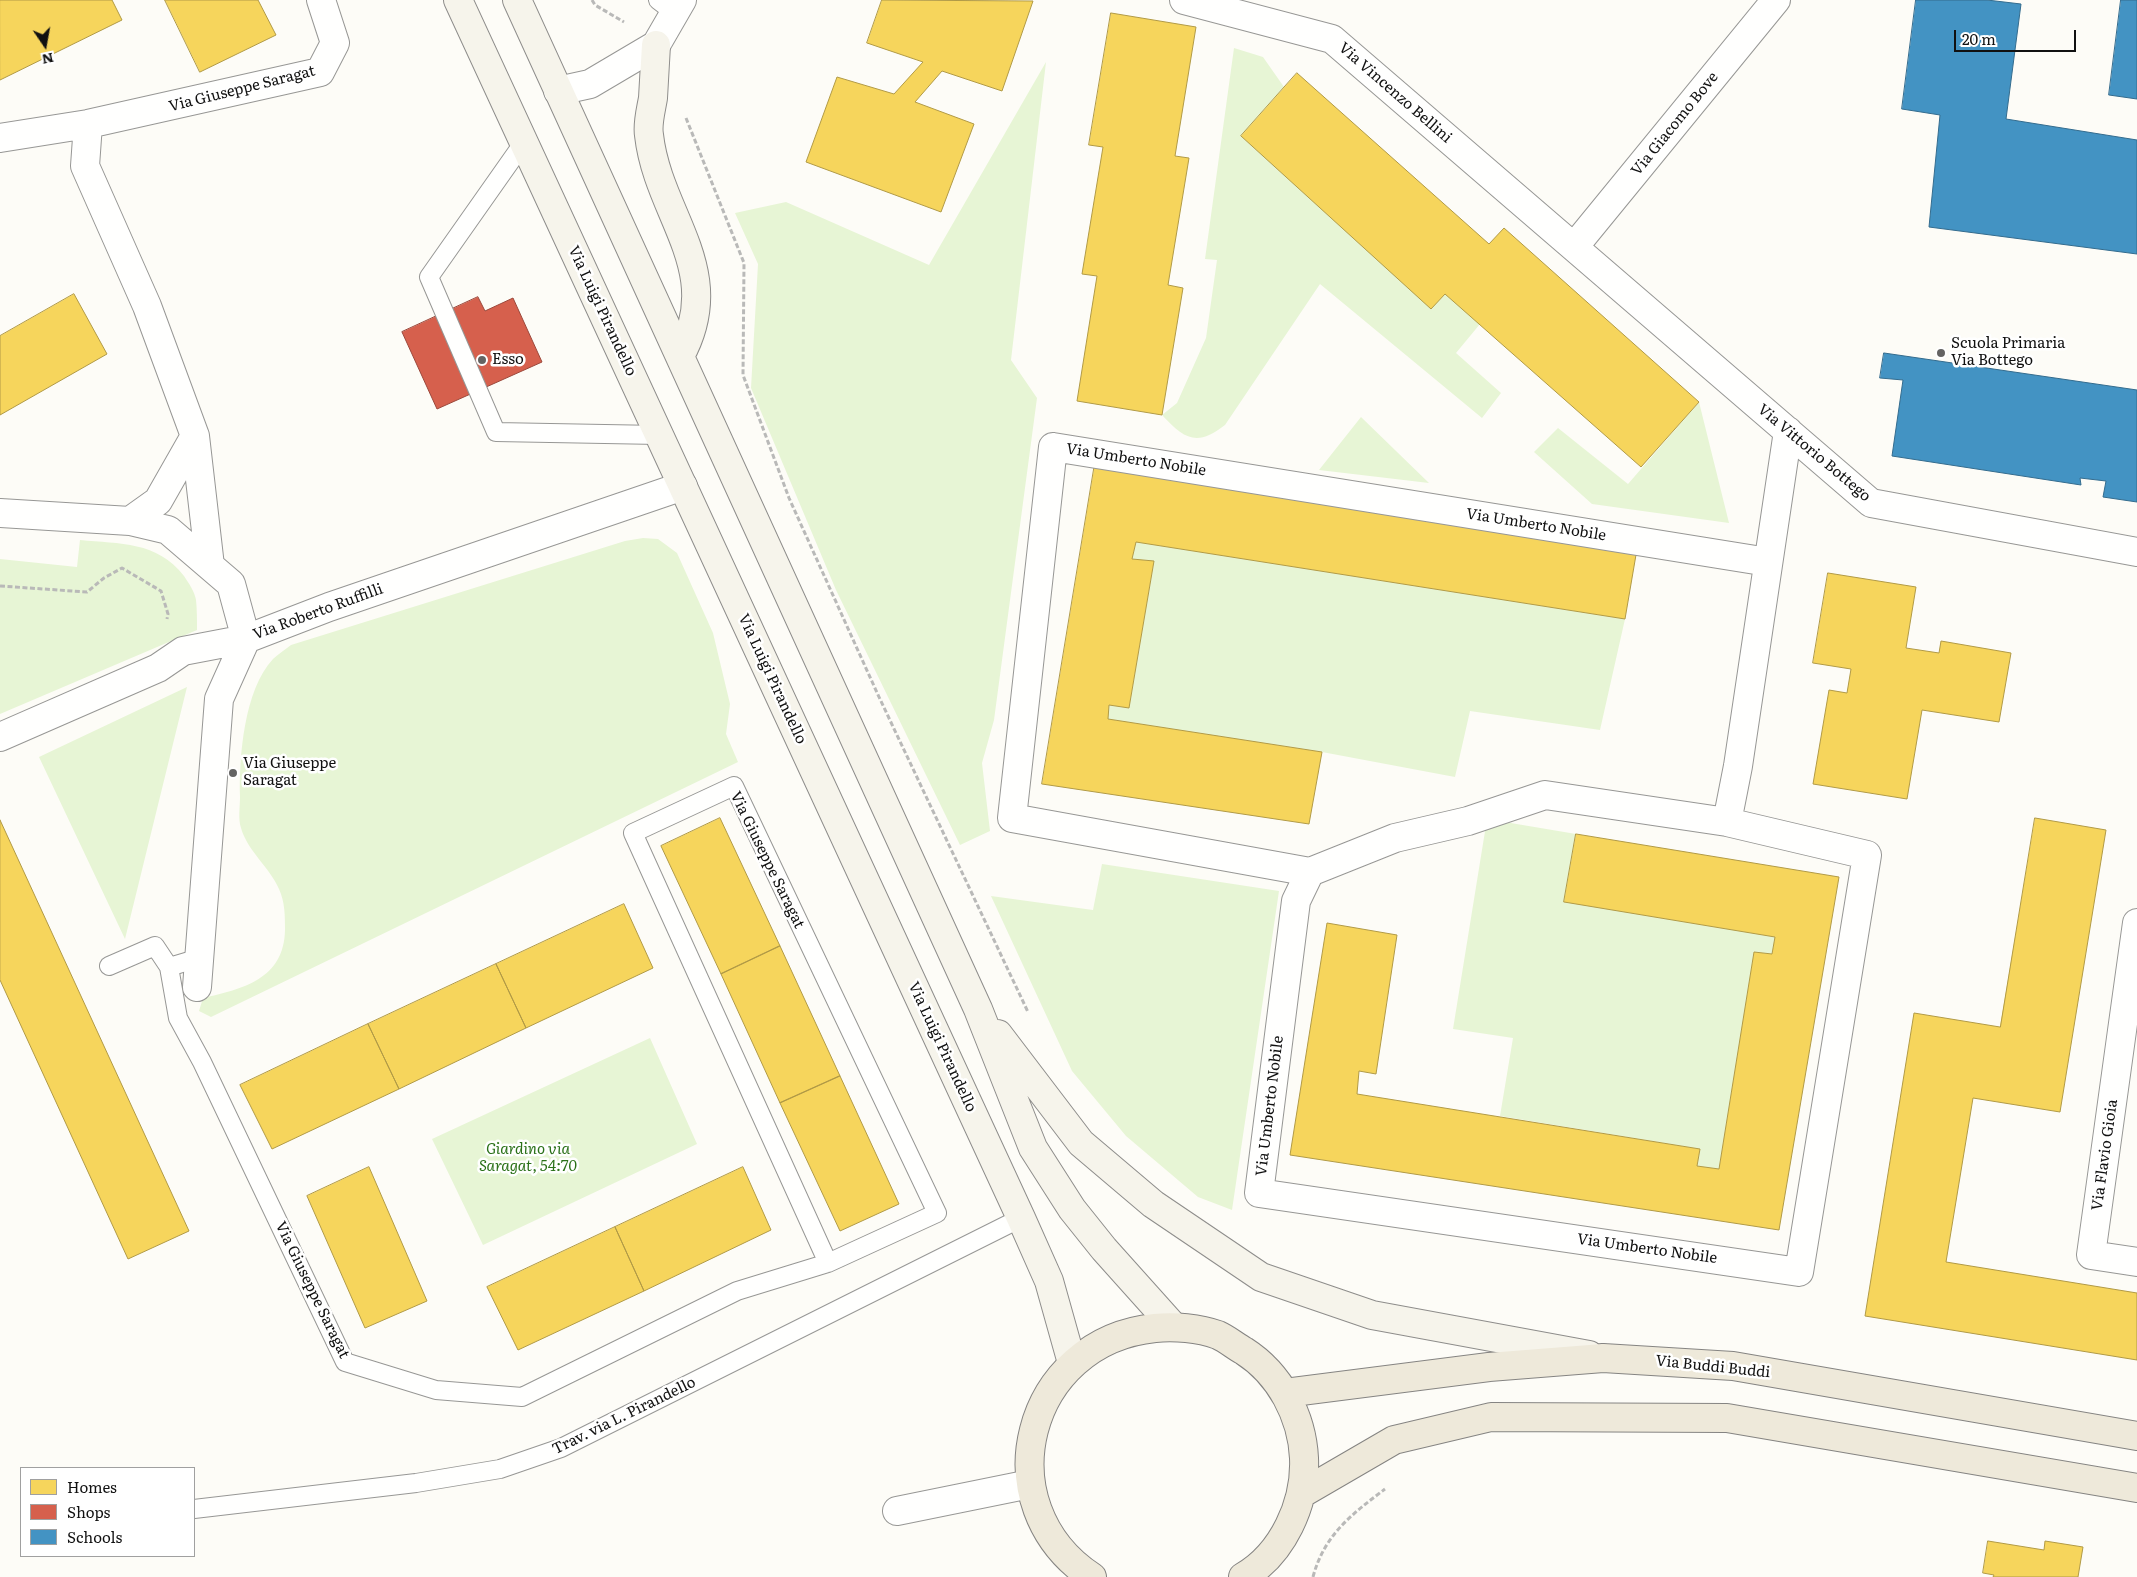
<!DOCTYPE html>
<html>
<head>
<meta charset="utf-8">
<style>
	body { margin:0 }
	#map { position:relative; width:2137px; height:1577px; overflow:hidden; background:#fdfcf7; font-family:Literata,serif }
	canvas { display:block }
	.legend { position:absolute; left:20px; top:1467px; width:175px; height:90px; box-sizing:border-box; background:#fff; border:1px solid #a0a0a0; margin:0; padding:6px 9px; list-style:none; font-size:15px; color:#111 }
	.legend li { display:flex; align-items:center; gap:10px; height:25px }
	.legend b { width:25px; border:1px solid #a0a0a0 }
	.north { position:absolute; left:20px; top:20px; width:50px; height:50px; -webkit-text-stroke:4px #fff; paint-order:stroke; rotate:168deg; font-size:14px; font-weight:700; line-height:20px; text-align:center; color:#111 }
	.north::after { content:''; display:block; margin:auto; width:18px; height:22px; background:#111; clip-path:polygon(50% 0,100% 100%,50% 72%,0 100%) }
	.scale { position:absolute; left:1954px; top:30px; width:122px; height:22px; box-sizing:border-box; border:2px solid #111; border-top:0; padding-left:6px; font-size:15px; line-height:18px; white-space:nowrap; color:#111; -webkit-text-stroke:4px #fff; paint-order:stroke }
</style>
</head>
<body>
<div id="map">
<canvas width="2137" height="1577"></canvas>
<ul class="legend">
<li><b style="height:14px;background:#f6d55c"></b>Homes</li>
<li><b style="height:14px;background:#d6604d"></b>Shops</li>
<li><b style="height:14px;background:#4393c3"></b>Schools</li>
</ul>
<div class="north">N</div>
<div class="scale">20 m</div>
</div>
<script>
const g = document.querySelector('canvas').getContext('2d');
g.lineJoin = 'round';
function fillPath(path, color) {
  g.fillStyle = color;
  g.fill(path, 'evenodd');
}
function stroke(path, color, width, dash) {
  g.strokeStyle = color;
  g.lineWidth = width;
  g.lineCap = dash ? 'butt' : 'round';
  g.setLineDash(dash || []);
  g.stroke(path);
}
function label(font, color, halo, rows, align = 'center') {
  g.font = font + ' Literata,serif';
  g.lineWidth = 5;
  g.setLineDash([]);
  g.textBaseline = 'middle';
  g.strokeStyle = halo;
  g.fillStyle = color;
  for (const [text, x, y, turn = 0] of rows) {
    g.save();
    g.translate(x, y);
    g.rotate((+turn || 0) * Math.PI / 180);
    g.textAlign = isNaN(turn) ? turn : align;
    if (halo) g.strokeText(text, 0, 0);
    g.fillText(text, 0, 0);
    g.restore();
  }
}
const green = new Path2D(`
	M1234,48l29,9 21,30 -43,49 190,172 14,-14 35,30 -24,29 45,40 -19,25 -162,-134 -95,141c-28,22 -41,14 -63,-10l15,-12 29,-65 11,-78 -12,-1z
	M1046,62l-35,298 26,38 -43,322 -12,43 8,68 -30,14 -124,-255 -85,-202 7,-124 -23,-51 51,-11 143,63z
	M1699,402l30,121 -137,-19 -58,-52 24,-24 70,56z
	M1361,417l68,66 -110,-13z
	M643,538l15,1 19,14 36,80 17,71 -4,30 12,28 -527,255 -12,-6 4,-13c40,-9 81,-19 82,-68 0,-14 0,-28 -6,-41 -10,-23 -31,-37 -38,-61 -3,-9 -1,-21 -1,-31 -1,-40 4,-107 33,-138 5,-5 12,-9 18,-14l334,-104z
	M80,540c40,4 77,1 104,36 4,6 11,16 12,24 1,9 1,20 1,30l-197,84v-155l77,8z
	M1136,542l489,77 -25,111 -130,-19 -15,66 -133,-25 -214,-33 1,-14 20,3 25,-146 -22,-3z
	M187,687l-62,252 -86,-182z
	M1487,819l89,15 -11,68 210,35 -3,17 -18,-2 -35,217 -22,-3 3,-17 -200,-33 13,-78 -60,-9z
	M1102,864l177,27 -47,319 -34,-13 -72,-61 -54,-65 -81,-175 102,14z
	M650,1038l47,106 -214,101 -51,-106z`);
const homes = new Path2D(`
	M0,0h112l10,20 -122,60z
	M165,0h93l18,35 -76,37z
	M882,0l151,1 -31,90 -60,-20 -27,31 59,22 -33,88 -135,-50 31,-85 57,17 29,-32 -56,-19z
	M1111,13l85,14 -21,129 14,2 -21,127 15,3 -21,127 -85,-14 20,-125 -15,-2 21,-127 -14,-2z
	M1297,73l192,171 15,-16 195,174 -58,65 -196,-173 -14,15 -190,-173z
	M74,294l33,60 -107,61v-79z
	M1095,463l542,86 -12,70 -489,-77 -4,17 22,2 -25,147 -20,-3 -1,14 214,33 -13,72 -267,-40z
	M1828,573l88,14 -10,61 33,5 2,-12 70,12 -12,69 -77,-12 -15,89 -94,-15 16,-94 18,3 4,-24 -38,-6z
	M720,818l60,128 -59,28 -60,-128z
	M2035,818l71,12 -46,282 -87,-14 -27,164 191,31v67l-272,-44 49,-303 86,14z
	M0,820l189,411 -61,28 -128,-279z
	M1576,834l263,43 -60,353 -489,-75 37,-232 70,12 -21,139 -17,-3 -2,23 343,55 -3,17 22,3 35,-217 18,2 3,-17 -211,-35z
	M624,904l29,64 -127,60 -30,-64z
	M780,946l60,130 -60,27 -59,-129z
	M496,964l30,64 -127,61 -31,-65z
	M368,1024l31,65 -127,60 -32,-64z
	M840,1076l59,128 -59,27 -60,-128z
	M369,1167l58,134 -62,27 -58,-132z
	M743,1167l28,63 -127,61 -29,-64z
	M615,1227l29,64 -126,59 -31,-63z
	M1988,1541l56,9 1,-9 38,6 -5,30h-85l1,-2 -11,-2z`);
const shops = new Path2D(`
	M478,297l7,14 28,-13 29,64 -105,47 -35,-77z`);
const schools = new Path2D(`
	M1916,0h71l34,4 -15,115 131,21v114l-208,-27 11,-112 -38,-6z
	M2121,0h16v99l-28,-4z
	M1884,353l253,37v112l-34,-5 3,-16 -26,-3 1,7 -189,-29 11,-76 -23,-2z`);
const path = new Path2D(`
	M592,0l3,5 29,17
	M686,118l58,145 -1,112 46,123 90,199 149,315
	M0,586l87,6 17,-14 18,-10 39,23 7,23 -1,5
	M1313,1577c11,-42 39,-63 72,-88`);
const lane = new Path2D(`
	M658,0l17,13
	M524,142l-95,135 67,155 163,3
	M109,966l46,-20 14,21 30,-9
	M169,967l9,51 24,44 143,300 91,28 86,7 215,-106 91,-28 109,-50 -203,-427 -101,47 195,430
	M194,1509l222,-26 84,-14 61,-21 460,-230`);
const street = new Path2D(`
	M1184,0l148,39 539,464 266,49
	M558,91l32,-7 66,-39 26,-45
	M88,124l-3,42 62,140 48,130 15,130
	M0,138l88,-14 232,-52 15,-29 -14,-43
	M1574,247l202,-247
	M0,513l130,8 38,9 63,54 15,55 83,-32 354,-121
	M130,521l28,-20 37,-65
	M0,737l158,-69 25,-17 63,-12 -27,60 -22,288
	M1545,795l182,27 140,33 -68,417 -540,-79 37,-292 14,-29 85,-34 73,-17z
	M1727,822l11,-56 50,-335
	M1310,872l-298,-54 41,-371 715,115
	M2137,923l-12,86 12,1
	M2125,1009l-34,246 46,7
	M897,1511l133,-27`);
const secondary = new Path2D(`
	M458,0l563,1218 28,63 23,82
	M517,0l461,1009 55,139 39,61 32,40 69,77
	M656,45c-1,17 -2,35 -3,53 -2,12 -6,26 -4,37 9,81 78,135 31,221
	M998,1034l83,109 72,61 108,73 111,38 217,40`);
const primary = new Path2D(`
	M1285,1393l204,-26 114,-9 130,8 404,70
	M1301,1494l93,-54 97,-23 236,1 410,70
	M1092,1577c-109,-72 -67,-236 63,-249 19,-2 44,0 63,7 9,4 17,11 26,16 36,23 58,65 60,107 2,45 -21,96 -61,119`);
const markers = [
	[1941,353,5,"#646362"],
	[482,360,5,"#646362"],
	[233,773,5,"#646362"]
];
const streetNames = [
	["Via Giuseppe Saragat",242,89,-14],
	["Via Vincenzo Bellini",1395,93,41],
	["Via Giacomo Bove",1675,124,-51],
	["Via Luigi Pirandello",602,311,65],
	["Via Vittorio Bottego",1814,453,40],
	["Via Umberto Nobile",1136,460,9],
	["Via Umberto Nobile",1536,525,9],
	["Via Roberto Ruffilli",318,612,-20],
	["Via Luigi Pirandello",772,679,65],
	["Via Giuseppe Saragat",767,860,64],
	["Via Luigi Pirandello",942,1047,65],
	["Via Umberto Nobile",1270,1106,-83],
	["Via Flavio Gioia",2105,1155,-82],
	["Via Umberto Nobile",1647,1249,8],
	["Via Giuseppe Saragat",312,1290,64],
	["Via Buddi Buddi",1713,1367,6],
	["Trav. via L. Pirandello",624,1416,-26]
];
const poiNames = [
	["Scuola Primaria",1951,344],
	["Via Bottego",1951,361],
	["Esso",492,360],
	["Via Giuseppe",243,764],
	["Saragat",243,781]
];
const parkNames = [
	["Giardino via",528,1150],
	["Saragat, 54:70",528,1167]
];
fillPath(green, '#e7f5d5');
fillPath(homes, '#f6d55c');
stroke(homes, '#b19a46', 1);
fillPath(shops, '#d6604d');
stroke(shops, '#9b483b', 1);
fillPath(schools, '#4393c3');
stroke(schools, '#346c8e', 1);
stroke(lane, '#979795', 20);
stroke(street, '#979795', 30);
stroke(secondary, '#8e8d8b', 30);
stroke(primary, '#858482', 30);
stroke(path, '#b9b9b8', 3, [5, 2.5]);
stroke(lane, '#fffffe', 18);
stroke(street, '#fffffe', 28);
stroke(secondary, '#f6f4eb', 28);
stroke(primary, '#eee9da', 28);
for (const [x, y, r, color] of markers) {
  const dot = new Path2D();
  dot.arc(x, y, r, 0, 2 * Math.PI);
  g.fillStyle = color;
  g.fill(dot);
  stroke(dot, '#fff', 2);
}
label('15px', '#111', '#fff', streetNames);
label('15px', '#111', '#fff', poiNames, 'left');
label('italic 15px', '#2b7119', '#fff', parkNames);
</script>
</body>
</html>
